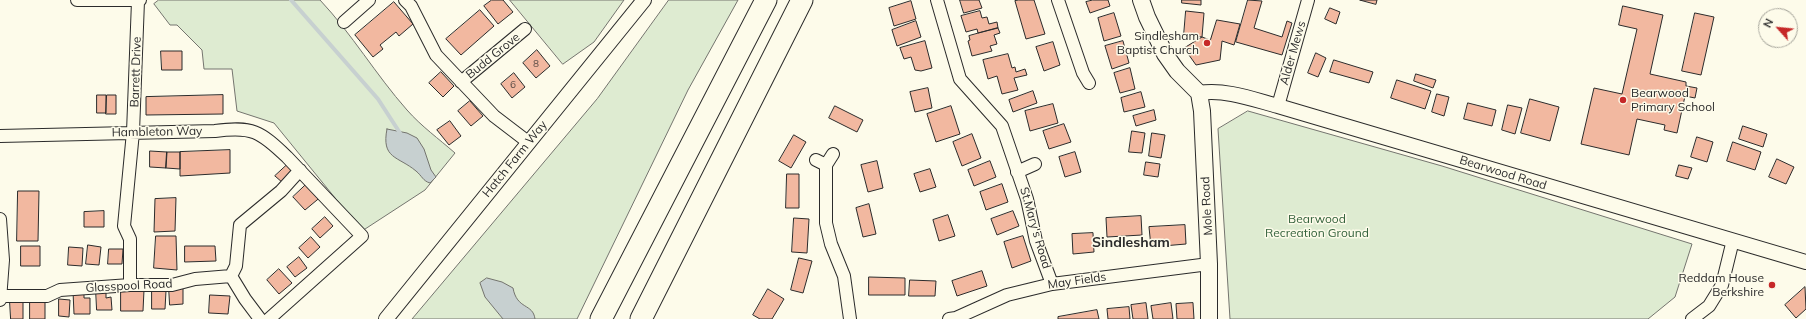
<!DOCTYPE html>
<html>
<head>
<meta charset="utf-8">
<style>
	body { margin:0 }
	#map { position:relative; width:1806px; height:319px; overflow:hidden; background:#fdfbea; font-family:Mulish,sans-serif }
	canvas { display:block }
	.north { position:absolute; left:1758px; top:8px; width:40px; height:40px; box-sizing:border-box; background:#fdfbea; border:1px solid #a9a89e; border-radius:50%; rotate:297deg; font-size:11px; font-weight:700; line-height:16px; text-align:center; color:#2b2b2b }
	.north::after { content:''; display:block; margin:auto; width:14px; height:18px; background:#c62828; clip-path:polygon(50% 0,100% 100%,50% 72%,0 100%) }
</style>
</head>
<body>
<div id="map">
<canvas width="1806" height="319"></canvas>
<div class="north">N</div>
</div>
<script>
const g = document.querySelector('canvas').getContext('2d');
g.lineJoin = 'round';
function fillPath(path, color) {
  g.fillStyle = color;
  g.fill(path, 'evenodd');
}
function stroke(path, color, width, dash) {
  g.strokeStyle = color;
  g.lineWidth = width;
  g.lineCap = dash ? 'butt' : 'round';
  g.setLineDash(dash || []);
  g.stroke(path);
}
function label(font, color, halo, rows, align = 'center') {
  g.font = font + ' Mulish,sans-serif';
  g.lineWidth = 3;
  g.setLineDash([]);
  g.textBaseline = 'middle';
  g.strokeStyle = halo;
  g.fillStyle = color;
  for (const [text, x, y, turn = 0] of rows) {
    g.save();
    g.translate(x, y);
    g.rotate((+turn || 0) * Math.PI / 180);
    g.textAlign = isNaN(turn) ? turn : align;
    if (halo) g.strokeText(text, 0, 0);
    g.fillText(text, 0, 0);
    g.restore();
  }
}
const green = new Path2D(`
	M159,0h161c32,34 56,75 87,110 14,16 32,29 48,43l-30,37 -63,41 -88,-108 -37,-12 -5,-42h-28l-2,-19 -25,-25h-7l-16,-21z
	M510,0h114l-30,42 -31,22z
	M669,0h69l-50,90 -111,229h-165l185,-220z
	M1248,111l194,55 250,78 -17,53 -27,22h-418l-12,-190z`);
const water = new Path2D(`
	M387,129l20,4 10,5 7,11 7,21 5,7 -6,6c-7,-2 -8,-7 -14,-12 -18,-15 -35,-12 -29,-42z
	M487,278l15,4 11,6c4,22 20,15 22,31h-32l-18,-22 -5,-14z`);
const stream = new Path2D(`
	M291,0l87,99 22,34`);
const building = new Path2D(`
	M492,0h11l10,12 -15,12 -14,-18z
	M960,0h19l3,8 -18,5z
	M1019,0h15l11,34 -19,5 -11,-38z
	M1093,0h15l2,6 -20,7 -4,-11z
	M1182,0h19v5l-19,-2z
	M1248,0l14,1 -8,27 28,9 5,-16 5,2 -10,32 -46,-13z
	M1360,0h17l-1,4z
	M911,1l5,18 -22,7 -5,-18z
	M394,2l19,22 -14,12 -3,-4 -16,13 3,4 -10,8 -18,-22z
	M1623,6l40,9 -13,59 36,8v4l11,2 -2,10 -10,-2 -8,37 -13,-3 1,-5 -28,-6 -8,36 -48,-11 13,-56 28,6 15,-65 -18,-4z
	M1330,8l10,4 -4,12 -11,-5z
	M480,10l14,16 -33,29 -15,-16z
	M980,11l2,7 5,-1 2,7 8,-2 1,6 -20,5 -1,-4 -11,3 -5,-16z
	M1186,11l18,2 -2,24 -18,-2z
	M1114,13l7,23 -17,5 -6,-23z
	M1695,13l19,4 -13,58 -19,-4z
	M1217,20l23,4 -6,21 -12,-4 -2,19 -24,5 -12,-17 18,-11 8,3z
	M916,21l5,16 -24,9 -5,-16z
	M998,28l2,5 -6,2 3,9 -7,2 2,5 -20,5 -4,-15 2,-1 -1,-4z
	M925,41l7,27 -11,3 -6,-1 -4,-13 -7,2 -4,-11z
	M1123,41l6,22 -17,6 -7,-23z
	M1053,42l7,23 -16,6 -8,-24z
	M537,50l13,16 -14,12 -13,-15z
	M161,51h21v19h-20z
	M1316,53l10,5 -8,19 -10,-4z
	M1008,54l4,14 3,-1 1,5 9,-3 2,6 -13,3 4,12 -16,4 -5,-18 -9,3 -5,-19z
	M1334,60l39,12 -4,11 -39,-11z
	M1130,68l5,21 -15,4 -6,-20z
	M441,72l13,14 -11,11 -14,-14z
	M514,73l11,14 -13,11 -11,-14z
	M1416,74l20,6 -3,8 -19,-7z
	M1397,80l34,11 -6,18 -34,-11z
	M928,88l4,20 -17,4 -5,-20z
	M1033,91l4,12 -24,9 -4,-12z
	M1141,92l4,15 -21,5 -3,-14z
	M1437,94l12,3 -5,19 -12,-4z
	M97,95h9v18h-9z
	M107,95h9v19h-10z
	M223,95v19l-77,1v-18z
	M1530,99l29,8 -9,34 -29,-8z
	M470,101l13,15 -12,10 -13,-15z
	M1468,103l28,7 -4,16 -28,-7z
	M1053,104l5,19 -28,8 -5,-20z
	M1508,105l14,3 -7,26 -13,-4z
	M835,106l28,14 -6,12 -28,-14z
	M951,106l9,28 -24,8 -9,-28z
	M1154,110l2,10 -20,6 -3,-10z
	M450,121l11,15 -12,9 -12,-15z
	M1064,124l7,18 -22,7 -6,-18z
	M1743,126l24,8 -4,13 -24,-8z
	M1132,131l13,2 -3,20 -13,-1z
	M1152,133l13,2 -4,23 -12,-2z
	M972,134l9,24 -19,8 -9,-24z
	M794,135l12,7 -15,26 -12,-7z
	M1697,137l16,5 -6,20 -16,-5z
	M1733,142l28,10 -6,18 -28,-9z
	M230,150v23l-50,3v-24z
	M150,151l17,1 -1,16 -16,-1z
	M167,152h13v17l-14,-1z
	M1075,152l6,20 -16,5 -6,-20z
	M1777,159l17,8 -8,17 -17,-7z
	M877,161l6,27 -15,4 -7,-27z
	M990,161l6,16 -22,9 -6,-16z
	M1146,162l14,2 -2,13 -14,-2z
	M287,165l7,7 -11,11 -8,-7z
	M1679,165l13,3 -4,11 -12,-3z
	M930,169l6,18 -16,5 -6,-18z
	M787,174h12v34h-13z
	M310,181l13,14 -18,15 -12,-13z
	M1002,184l6,18 -22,8 -6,-18z
	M18,191h21l-1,50h-21z
	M176,198l-1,33 -21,1 1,-33z
	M869,204l7,30 -13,3 -7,-29z
	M104,211v16h-20v-15z
	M1013,211l6,15 -22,9 -6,-16z
	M948,215l7,21 -16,5 -6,-21z
	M1141,216l1,19 -35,2 -1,-19z
	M325,217l8,9 -13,12 -8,-9z
	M794,218l15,1 -2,34 -15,-1z
	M1185,225l1,19 -35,3 -2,-20z
	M1093,233l1,19 -21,2 -1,-20z
	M156,236h20l1,34 -23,-2z
	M1023,236l8,25 -19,7 -8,-26z
	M311,237l9,10 -12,11 -9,-10z
	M88,245l13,2 -2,18 -13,-1z
	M21,246h19v20h-19z
	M185,246h30l1,15 -31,1z
	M69,247l14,1 -1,18 -14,-1z
	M109,249h14l-1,15h-14z
	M299,257l8,11 -12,9 -8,-10z
	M799,258l13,3 -9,32 -12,-3z
	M279,269l13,14 -13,11 -12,-14z
	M982,271l5,15 -30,10 -5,-15z
	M869,277l36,1v17h-36z
	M910,280l26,1 -1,15h-26z
	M169,287l14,1v16l-13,1z
	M1805,287l1,22 -10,9 -11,-13z
	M768,289l16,10 -12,20h-12l-7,-4z
	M84,290v8h6v16h-16l-1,-23z
	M96,290h10v8l5,-1 1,13h-15z
	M121,290h23l-1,21h-22z
	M152,290l14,1 -1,18h-13z
	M210,295l20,1 -2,18 -19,-1z
	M59,299l11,1 -1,17 -10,-1z
	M30,301l15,1v17h-15z
	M10,302h13v17h-12z
	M1146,303l2,16h-15l-2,-14z
	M1171,303l2,16h-20l-2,-13z
	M1193,303l1,16h-17l-1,-15z
	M1129,307l1,12h-22l-1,-10z
	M1097,310l2,9h-41v-2z`);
const minor = new Path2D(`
	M77,0h63
	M405,0l6,6 25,49 58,61 34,26
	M937,0l23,79 42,47 25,73 9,42 16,43
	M1058,0l25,73 6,10
	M344,22l25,-22
	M461,82l64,-53
	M1278,106l30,-106
	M0,136l215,-5c37,-5 45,0 72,26l75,79 -93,83
	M816,160l10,5v58l5,21 13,32 6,43
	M826,165l7,-11
	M1017,172l18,-8
	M0,219l3,41 -3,40
	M231,276l5,-10 4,-41 41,-34 19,-21
	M231,276l14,23 15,20
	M130,285v-46l-6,-13 9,-94 5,-131
	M0,296h47l13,-6 70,-5h42l23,-6 36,-3
	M949,319l7,-1 51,-23 45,-11 157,-20
	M1692,319l17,-13 13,-21 11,-45`);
const tertiary = new Path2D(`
	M1199,93c27,-4 53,6 79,13l528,156
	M386,319l258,-319`);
const secondary = new Path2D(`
	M1141,0l6,17 18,37 12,17 22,22 3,18 7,153v55`);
const motorway = new Path2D(`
	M601,319l165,-319
	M641,319l161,-319`);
const markers = [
	[1207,43,4,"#c62828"],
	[1623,100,4,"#c62828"],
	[1772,285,4,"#c62828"]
];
const numberNames = [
	["8",536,64],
	["6",513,85]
];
const poiNames = [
	["Sindlesham",1199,36],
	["Baptist Church",1199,50],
	["Bearwood",1631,93,"left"],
	["Primary School",1631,107,"left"],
	["Reddam House",1764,278],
	["Berkshire",1764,292]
];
const streetNames = [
	["Alder Mews",1293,53,-74],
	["Budd Grove",493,56,-39],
	["Barrett Drive",136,72,-88],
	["Hambleton Way",157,132,-1],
	["Hatch Farm Way",515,159,-51],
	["Bearwood Road",1503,173,17],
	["Mole Road",1207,206,-93],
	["St.Mary's Road",1035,228,74],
	["May Fields",1077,281,-8],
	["Glasspool Road",129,286,-3]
];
const parkNames = [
	["Bearwood",1317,219],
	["Recreation Ground",1317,233]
];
const quarterNames = [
	["Sindlesham",1131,243]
];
fillPath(green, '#deebd1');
stroke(green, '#74746e', 1);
fillPath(water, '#c7d0d0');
stroke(water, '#74746e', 1);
stroke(stream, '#c7d0d0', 4);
fillPath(building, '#f2b8a0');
stroke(building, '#2b2b2b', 1);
stroke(minor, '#2b2b2b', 14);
stroke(tertiary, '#2b2b2b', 16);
stroke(secondary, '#2b2b2b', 18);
stroke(motorway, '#2b2b2b', 23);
stroke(minor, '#fdfbea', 12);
stroke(tertiary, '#fdfbea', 14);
stroke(secondary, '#fdfbea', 16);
stroke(motorway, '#fdfbea', 21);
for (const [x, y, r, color] of markers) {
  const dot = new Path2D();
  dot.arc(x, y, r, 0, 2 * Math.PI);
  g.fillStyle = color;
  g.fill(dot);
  stroke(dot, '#fdfbea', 1.5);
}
label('10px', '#5d4e48', null, numberNames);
label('12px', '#2b2b2b', '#fdfbea', poiNames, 'right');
label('12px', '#2b2b2b', '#fdfbea', streetNames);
label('12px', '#34623c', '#fdfbea', parkNames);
label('bold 14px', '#2b2b2b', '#fdfbea', quarterNames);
</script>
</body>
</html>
